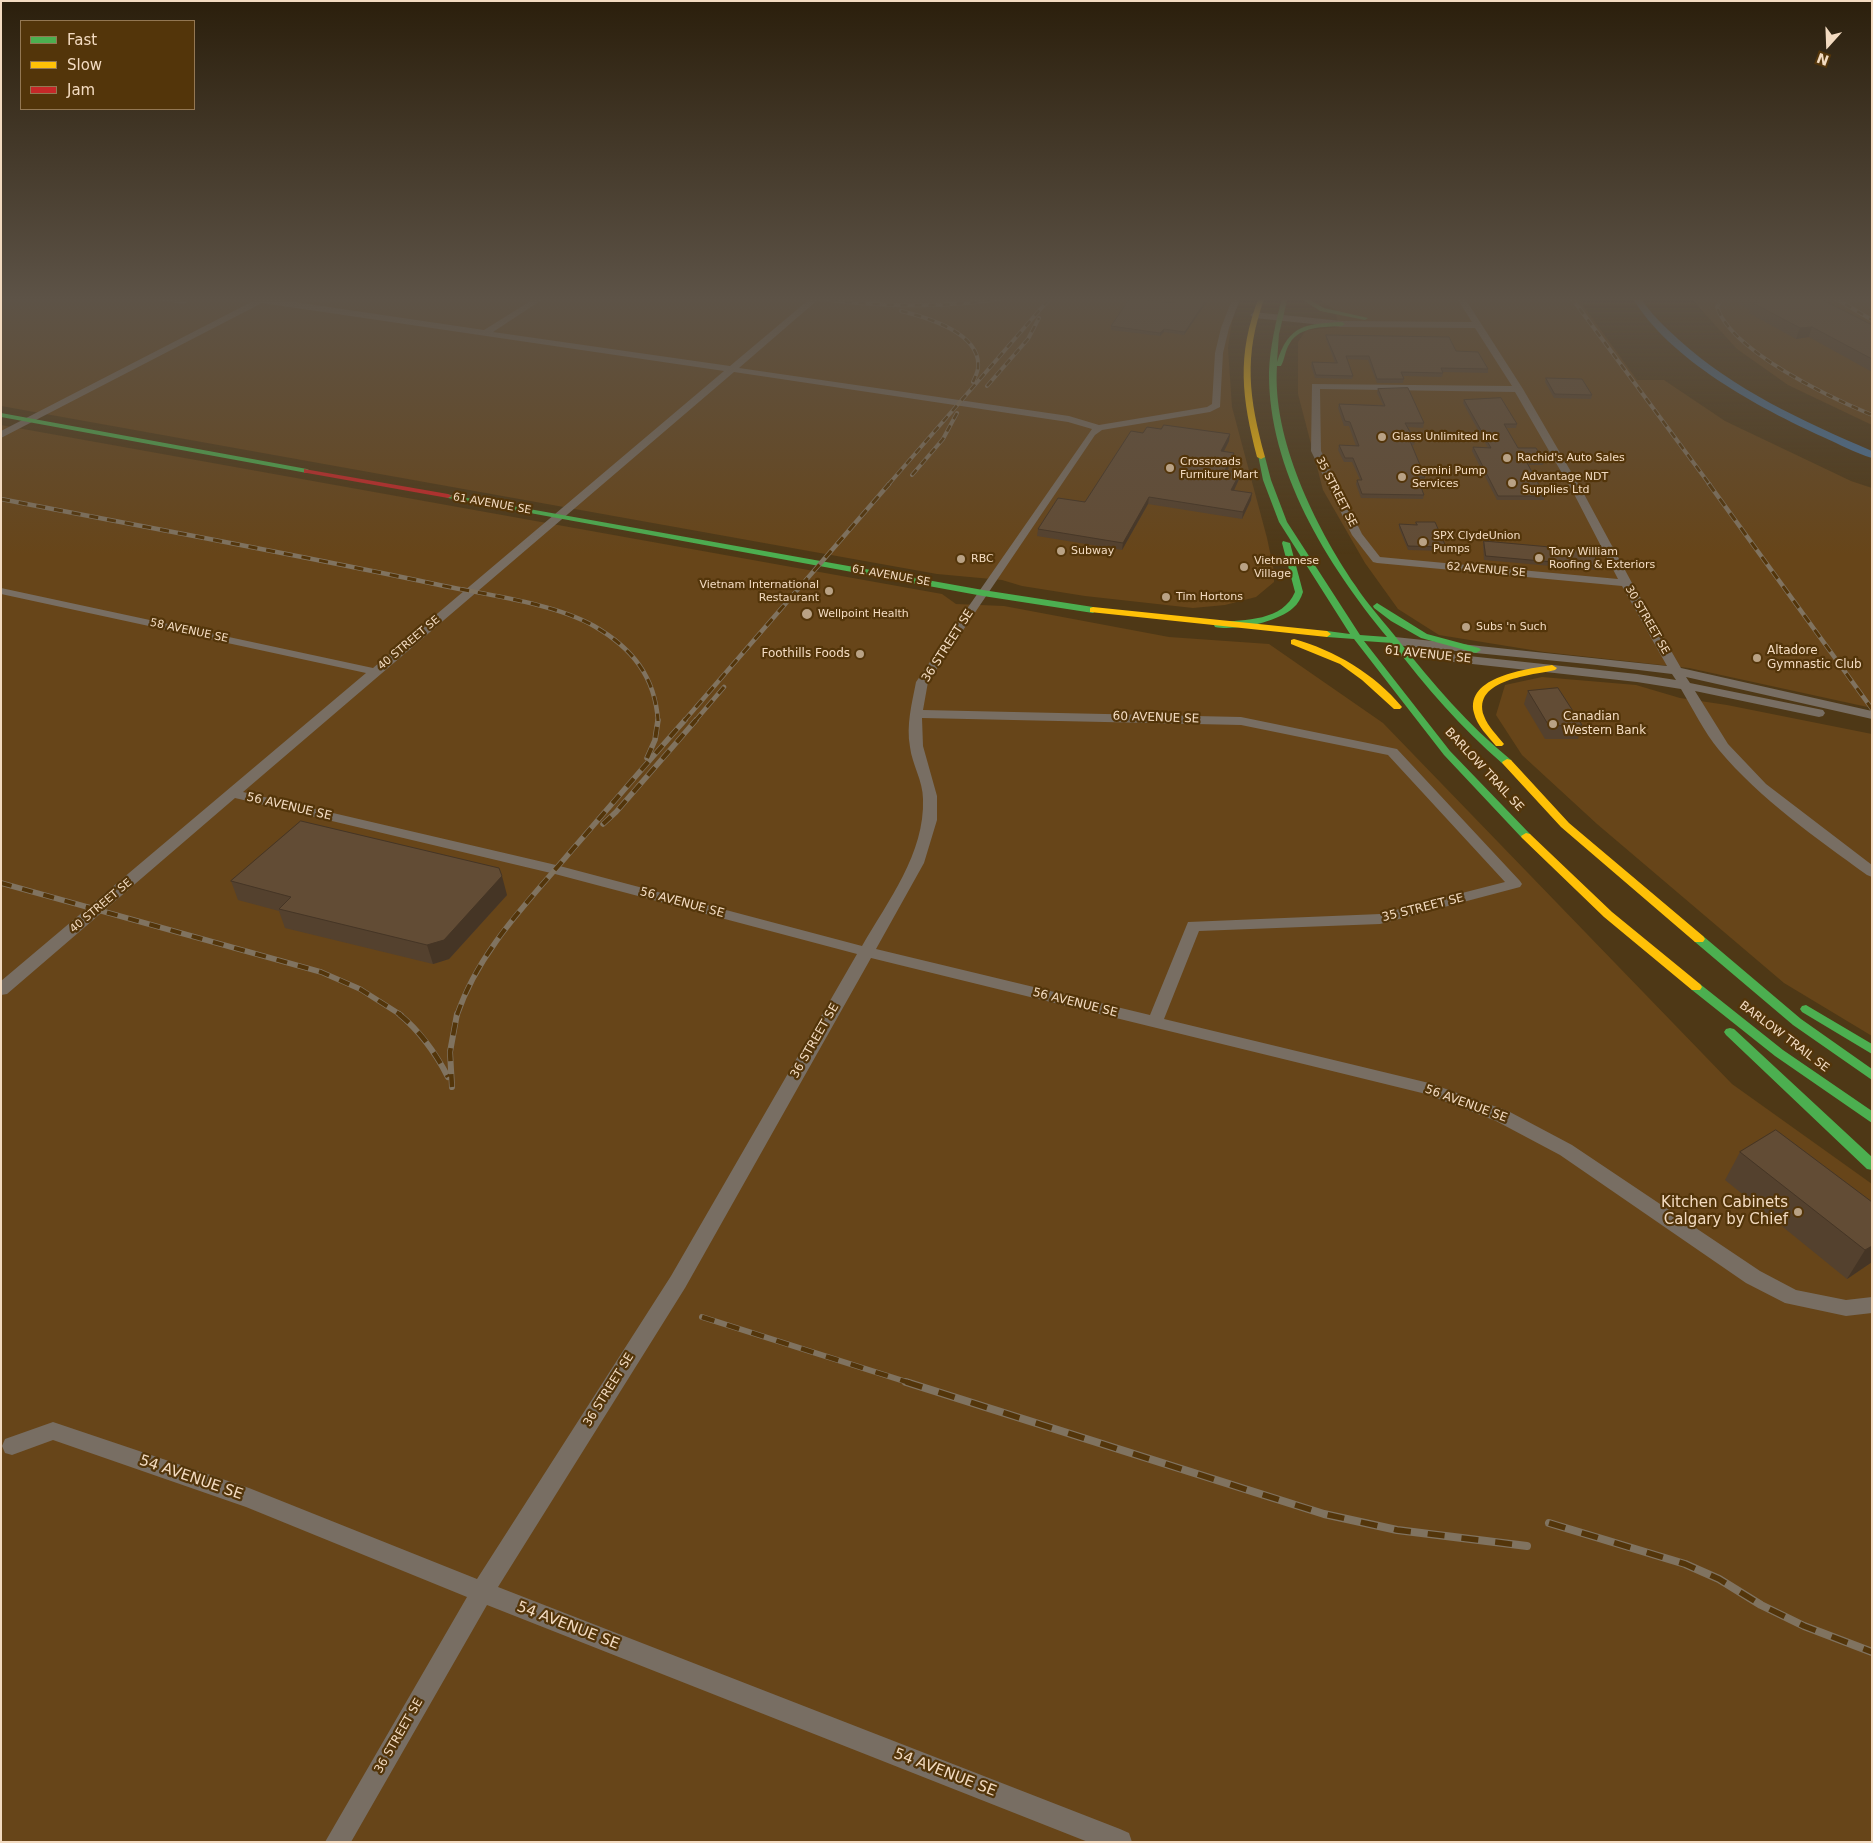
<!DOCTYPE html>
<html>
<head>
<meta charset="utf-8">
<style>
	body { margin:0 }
	#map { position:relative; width:1873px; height:1843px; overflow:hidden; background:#4e3816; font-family:"DejaVu Sans",sans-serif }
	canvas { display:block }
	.frame { position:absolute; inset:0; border:2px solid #f3dbc1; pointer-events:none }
	.legend { position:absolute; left:20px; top:20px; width:175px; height:90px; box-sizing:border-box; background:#53350a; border:1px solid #937753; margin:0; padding:6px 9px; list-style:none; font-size:15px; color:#f3dbc1 }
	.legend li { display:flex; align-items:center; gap:10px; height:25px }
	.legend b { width:25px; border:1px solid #937753 }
	.north { position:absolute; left:1803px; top:20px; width:50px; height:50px; -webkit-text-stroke:4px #53350a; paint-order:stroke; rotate:200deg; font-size:14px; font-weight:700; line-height:20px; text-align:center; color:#f3dbc1 }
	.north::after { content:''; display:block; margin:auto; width:18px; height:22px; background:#f3dbc1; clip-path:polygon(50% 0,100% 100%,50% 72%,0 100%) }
</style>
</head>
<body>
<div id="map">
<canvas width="1873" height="1843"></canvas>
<div class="frame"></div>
<ul class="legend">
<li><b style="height:6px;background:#4caf50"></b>Fast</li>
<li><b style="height:6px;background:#ffc107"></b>Slow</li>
<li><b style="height:6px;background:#c62828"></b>Jam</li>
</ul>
<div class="north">N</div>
</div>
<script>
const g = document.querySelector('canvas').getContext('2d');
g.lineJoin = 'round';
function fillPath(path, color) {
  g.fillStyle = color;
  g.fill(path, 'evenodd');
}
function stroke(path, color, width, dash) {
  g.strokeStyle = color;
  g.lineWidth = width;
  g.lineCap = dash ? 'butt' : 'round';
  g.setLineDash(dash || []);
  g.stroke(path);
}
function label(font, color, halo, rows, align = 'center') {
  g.font = font + ' "DejaVu Sans",sans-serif';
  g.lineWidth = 4.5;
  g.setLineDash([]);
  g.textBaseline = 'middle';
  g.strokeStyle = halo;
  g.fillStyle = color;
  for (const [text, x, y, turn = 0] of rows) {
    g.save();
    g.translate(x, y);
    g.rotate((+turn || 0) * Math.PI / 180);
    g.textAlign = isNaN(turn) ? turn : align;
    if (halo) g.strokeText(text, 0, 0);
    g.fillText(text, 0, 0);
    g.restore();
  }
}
const built = new Path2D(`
	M1,297h1240l-7,12 -6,39 4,59 35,131 7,33v11l-18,15 -31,8 -32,3 -108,-12 -63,-10 -20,-6 -65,-6 -936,-168z
	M1315,297h262l60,83h27l61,41 126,60 21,7v220l-183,-40 -145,-16 -105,-17 -41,-26 -33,-46 -42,-73 -25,-96v-52l8,-12 33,-3 -4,-17z
	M1693,297h179v128l-84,-40 -51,-36 -43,-47z
	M1,425l941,169 14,10 48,2 165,31 100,7 114,79 349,361 140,100v658h-1871z
	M1542,677l94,8 44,13 47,7 145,29v302l-88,-53 -187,-159 -75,-69 -26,-40 9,-30z`);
const canal = new Path2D(`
	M1632,297h8c10,16 24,29 38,42 56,51 125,82 194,112v7c-17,-5 -33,-14 -49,-21 -64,-29 -155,-78 -191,-140z`);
const street = new Path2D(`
	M147,297h18l22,5 -4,2 -32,-5z
	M261,297l223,33 53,-33h9l-53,35 237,34 82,-69h9l-82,71 330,48 30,9 108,-18 5,-3 3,-51 6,-25 12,-31h8l-12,31 -6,25 -3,54 -10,5 -108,18 -7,5 -167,247 -5,28 318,7 156,32 123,132 2,3 -2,3 -140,37 -181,7 -35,88 265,64 79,28 64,34 188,126 36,19 50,10 26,-3v16l-26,3 -61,-13 -39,-20 -186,-128 -64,-34 -70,-27 -555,-136 -186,330 -187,299 622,242 9,4 3,9h-44l-601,-237 -136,237h-26l142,-245 -221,-90 -193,-67 -41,15 -7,-2 -3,-7 3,-7 48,-17 196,66 228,91 194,-303 186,-322 -302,-80 -320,-76 -228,196 -6,1v-14l365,-308 -365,-79v-6l372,80 351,-297 -462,-68 -261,135v-7zM734,372l334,50 24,7 -176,253c-4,21 -10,43 -6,65 2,17 13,34 13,52 2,54 -35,102 -61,147l-306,-81 -313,-73zM922,718l319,7 147,30 117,127 -125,32 -192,8 -38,93 -274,-66 48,-86 13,-43v-24l-14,-50z
	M1456,297h8l59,92 61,105 48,89 49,85 191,43v8l-186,-42 4,6 133,27 2,3 -2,3 -4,1 -124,-26 33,53 38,40 106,81v12l-5,-2c-52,-38 -106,-75 -148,-125 -15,-18 -26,-41 -38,-61l-44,-7 -238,-26 -2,-3 6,-4 234,25 39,6 -4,-6 -75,-9 -202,-20 -6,-4 6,-4 272,29 -45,-80 -245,-23 -4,-1 -21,-27 -41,-84 1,-67 200,2 -37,-58 -133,-1 -88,-9 -4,-3 4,-3 88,9 130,1zM1320,389l195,3 59,102 44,85 -238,-22 -18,-23 -41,-83z`);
const fast = new Path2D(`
	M1282,297h6l-9,37 -2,28c12,-38 29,-38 65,-40l3,2 -3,2c-17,1 -42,0 -52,17 -5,7 -5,16 -9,23h-4c-5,73 38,160 78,219 13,20 30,38 44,56 34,43 69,84 112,119l1,2 -1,2h-8c-42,-36 -77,-77 -111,-121l-28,-2 86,110 80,83 1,2 -1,2h-8l-78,-83 -90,-116 -27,-2 -4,-3 4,-3 23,3 -71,-112 -16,-42 -5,-25 7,2 6,23 16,42 73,113 27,2c-60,-73 -119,-167 -118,-265 1,-26 7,-50 13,-75z
	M1298,297h7l19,11 44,10 -3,2 -45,-9z
	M1,413l306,56 4,2 -4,2 -306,-56z
	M445,494l538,96 110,17 4,3 -4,3 -110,-17 -535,-98 -4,-2z
	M1283,541l7,2 13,49c-2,6 -5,12 -10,16 -15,14 -58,23 -78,19l-1,-2 4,-3c27,-2 65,-1 77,-30l-13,-49z
	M1377,603l50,31 52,14 2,2 -5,3 -55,-15 -30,-17 -17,-13 -1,-2z
	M1699,935l4,1 98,83 71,50v11l-79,-55 -98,-83 -2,-3 2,-3z
	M1696,983l4,1 83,66 89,61v12l-97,-67 -83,-66 -2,-3z
	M1806,1005l66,39v10l-70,-42 -2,-3 2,-3z
	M1730,1028l4,1 138,128v13l-5,-1 -141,-134 -2,-3 2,-3z`);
const slow = new Path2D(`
	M1259,297h6c-22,59 -16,101 0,160l-4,2 -4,-2c-15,-59 -21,-101 2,-160z
	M1093,607l234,24 4,3 -4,3 -237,-25v-4z
	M1294,639c40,11 81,35 108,68l-2,2h-6l-32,-29 -22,-16 -49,-20v-4z
	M1552,665l5,3 -2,2c-21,5 -84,9 -71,46 4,11 13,19 20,28l-2,2h-6c-8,-10 -19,-20 -22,-33 -9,-37 54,-44 78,-48z
	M1507,759l4,1 58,63 134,113 2,3 -2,3h-8l-134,-115 -58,-63 -1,-2z
	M1526,833l4,1 82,78 88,72 2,3 -2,3h-8l-88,-73 -82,-79 -1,-2z`);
const jam = new Path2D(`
	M304,469l144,25 4,2 -4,2 -141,-25h-3z`);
const railFar4 = new Path2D(`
	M803,297c70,9 137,13 207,0
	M1571,297l139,188
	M1723,297l-6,10c14,44 114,91 155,108
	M1833,297l39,23
	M901,311c25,6 80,22 77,56 0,5 -3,10 -5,15
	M987,386l41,-47 11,-21
	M912,475l31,-36 14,-26
	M888,485l163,-188`);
const railFar3 = new Path2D(`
	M1709,484l163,225
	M1,499c143,28 287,54 429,84 49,11 122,19 164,43 38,22 61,50 64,95
	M684,721l205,-237
	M695,721l29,-34`);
const railFar2 = new Path2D(`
	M647,758l8,-18 3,-20
	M603,824l13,-12 80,-92
	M1,883l320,89 39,17 41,26
	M457,1015c21,-62 67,-109 109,-158 40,-46 79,-92 119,-137`);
const railFar1 = new Path2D(`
	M399,1014c22,18 36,38 49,63
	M452,1087l-2,-35 7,-38
	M702,1317l208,66`);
const rail = new Path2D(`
	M906,1382l418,132 73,16 130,16
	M1549,1523l136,41 34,15 42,26 43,21 68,26`);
const wall = new Path2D(`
	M1737,297h80l55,28v47l-63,-35 -13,2 -47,-26 1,-3 -14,-8z
	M1173,303h33l-22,32 -20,-3 -4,4 -49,-6v-4z
	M1326,335l130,16 32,18v4l-46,-1 1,1 -1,4 -39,-1 1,3 -1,4h-26l-9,-23 -21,-1 6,17 -1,3 -37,-1 -4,-12 1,-4 23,1 -9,-24z
	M1546,378l46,17 -1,4 -37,-1 -9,-16z
	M1378,389l46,34 -1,5 -15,-1 7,14 -1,4h-2l13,32 -1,5h-5l5,13 -1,4 -62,-1 -5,-14 1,-4h3l-8,-18h-8l-6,-12 1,-5 17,1 -7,-20h-5l-6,-18 1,-4 44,1 -6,-12z
	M1464,400l53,24 -1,4h-10l12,20 26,14 -1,3h-15l17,31 -1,4h-47l-25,-49 1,-4 15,1 -25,-45z
	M1143,433l86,8 -5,10 10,2 -1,6 -6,12 13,2 -1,6 -5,11 17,10 -9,19 -94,-15 -26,46 -85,-14 1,-7 47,-27z
	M1416,522l30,25 -1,4 -37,-1 -9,-22v-4l16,1z
	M1484,541l113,25 -1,4 -112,-10 -1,-15z
	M1528,691l54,34 -4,14h-33l-21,-35z
	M231,881l276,14 -58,64 -16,5 -148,-36 -6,-17 -41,-11z
	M1740,1152l132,50v60l-25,17 -122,-99z`);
const shadedWall = new Path2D(`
	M1208,297h3l-5,6 -22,32 1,-3z
	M1812,327l-3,10 -13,2 4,-11z
	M1164,329v3l-4,4v-3z
	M1230,434l-1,7 -8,16v-6z
	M1234,453l-1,6 -9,18 1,-7z
	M1240,473l-1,6 -8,18v-7z
	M1252,493l-1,7 -9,19 1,-7z
	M1149,497l-1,7 -26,46 1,-7z
	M502,876l5,19 -58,64 -16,5 -6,-19z
	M1872,1246v16l-25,17 18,-29z`);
const building = new Path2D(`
	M1177,297h31l-23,35 -21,-3 -4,4 -49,-7 19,-28 43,5z
	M1748,297h69l55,28v34l-60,-32 -12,1 -47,-25 5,-1z
	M1326,335l123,2 7,14 22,1 10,17 -47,-1 2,5 -42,-1 3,7h-27l-8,-23h-23l7,20 -37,-1 -4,-13 25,1z
	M1546,378l36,1 10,16 -37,-1z
	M1408,388l16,35h-19l10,18h-5l15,36h-8l7,18 -62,-1 -5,-14h5l-9,-22h-8l-6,-13 20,1 -9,-24 -5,-1 -6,-17 46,2 -7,-17z
	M1501,398l16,26h-13l14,24h18l8,14 -18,-1 19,35h-47l-25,-49 18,1 -27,-48z
	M1164,425l66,9 -9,17 13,2 -9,17 15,3 -9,17 21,3 -9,19 -94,-15 -26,46 -85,-14 20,-31 27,4 46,-71 12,2 4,-6 14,2z
	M1416,522h19l11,25 -38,-1 -9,-22 18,1z
	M1484,541l110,10 3,15 -111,-10z
	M1558,688l24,37 -33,1 -21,-35z
	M301,821l198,47 3,8 -58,64 -17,5 -148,-36 12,-12 -60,-16z
	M1776,1130l96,72v44l-7,4 -125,-98z`);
const markers = [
	[1382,437,5,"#b9a285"],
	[1507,458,5,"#b9a285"],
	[1170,468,5,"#b9a285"],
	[1402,477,5,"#b9a285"],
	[1512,483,5,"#b9a285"],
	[1423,542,5,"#b9a285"],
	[1061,551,5,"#b9a285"],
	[1539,558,5,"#b9a285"],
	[961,559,5,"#b9a285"],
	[1244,567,5,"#b9a285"],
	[829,591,5,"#b9a285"],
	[1166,597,5,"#b9a285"],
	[807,614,6,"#b9a285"],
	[1466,627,5,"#b9a285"],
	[860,654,5,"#b9a285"],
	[1757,658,5,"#b9a285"],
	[1553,724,5,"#b9a285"],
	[1798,1212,5,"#b9a285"]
];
const farPoinames = [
	["Glass Unlimited Inc",1392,437],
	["Rachid's Auto Sales",1517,458],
	["Crossroads",1180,462],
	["Furniture Mart",1180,475],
	["Gemini Pump",1412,471],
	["Services",1412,484],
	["Advantage NDT",1522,477],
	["Supplies Ltd",1522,490],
	["SPX ClydeUnion",1433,536],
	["Pumps",1433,549],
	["Subway",1071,551],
	["Tony William",1549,552],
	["Roofing & Exteriors",1549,565],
	["RBC",971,559],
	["Vietnamese",1254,561],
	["Village",1254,574],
	["Vietnam International",819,585,"right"],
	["Restaurant",819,598,"right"],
	["Tim Hortons",1176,597],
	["Wellpoint Health",818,614],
	["Subs 'n Such",1476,627]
];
const farStreetnames = [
	["35 STREET SE",1336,492,63],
	["61 AVENUE SE",492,504,10],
	["62 AVENUE SE",1486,570,5],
	["61 AVENUE SE",891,576,10],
	["30 STREET SE",1647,620,60],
	["58 AVENUE SE",189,631,12],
	["40 STREET SE",409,643,-40],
	["40 STREET SE",101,906,-40]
];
const streetNames = [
	["36 STREET SE",948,646,-57],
	["61 AVENUE SE",1428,655,6],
	["60 AVENUE SE",1156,718,2],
	["BARLOW TRAIL SE",1484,770,47],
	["56 AVENUE SE",289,807,13],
	["56 AVENUE SE",682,903,15],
	["35 STREET SE",1423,908,-14],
	["56 AVENUE SE",1075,1003,14],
	["BARLOW TRAIL SE",1784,1037,37],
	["36 STREET SE",815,1041,-60],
	["56 AVENUE SE",1466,1104,20],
	["36 STREET SE",609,1390,-58],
	["36 STREET SE",399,1736,-60]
];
const poiNames = [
	["Altadore",1767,651],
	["Gymnastic Club",1767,665],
	["Foothills Foods",850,654,"right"],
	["Canadian",1563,717],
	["Western Bank",1563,731]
];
const nearPoinames = [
	["Kitchen Cabinets",1788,1203],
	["Calgary by Chief",1788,1220]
];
const nearStreetnames = [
	["54 AVENUE SE",191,1478,19],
	["54 AVENUE SE",568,1626,21],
	["54 AVENUE SE",945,1773,21]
];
fillPath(built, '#674519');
fillPath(canal, '#47739e');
fillPath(street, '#786e63');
fillPath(fast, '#4caf50');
fillPath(slow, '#ffc107');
fillPath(jam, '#c62828');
stroke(railFar4, '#807360', 4);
stroke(railFar3, '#807360', 4.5);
stroke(railFar2, '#807360', 5.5);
stroke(railFar1, '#807360', 6);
stroke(rail, '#807360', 8);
stroke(railFar4, '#53350a', 2.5, [7]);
stroke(railFar3, '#53350a', 3, [9]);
stroke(railFar2, '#53350a', 4, [11]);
stroke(railFar1, '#53350a', 4.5, [13]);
stroke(rail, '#53350a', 5.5, [17]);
fillPath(wall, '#54412e');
fillPath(shadedWall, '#453525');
fillPath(building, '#624c35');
stroke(building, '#453525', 1);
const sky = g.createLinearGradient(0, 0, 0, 555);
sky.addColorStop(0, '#2b1f0c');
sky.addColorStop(0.54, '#5d5347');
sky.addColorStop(1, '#5d534700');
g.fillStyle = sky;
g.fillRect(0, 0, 1873, 555);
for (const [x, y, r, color] of markers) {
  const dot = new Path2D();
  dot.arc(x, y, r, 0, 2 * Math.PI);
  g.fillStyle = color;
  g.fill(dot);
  stroke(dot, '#53350a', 2);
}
label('11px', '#f3dbc1', '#53350a', farPoinames, 'left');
label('11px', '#f3dbc1', '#53350a', farStreetnames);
label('12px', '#f3dbc1', '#53350a', streetNames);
label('12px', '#f3dbc1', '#53350a', poiNames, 'left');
label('15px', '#f3dbc1', '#53350a', nearPoinames, 'right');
label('15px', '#f3dbc1', '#53350a', nearStreetnames);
</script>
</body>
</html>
